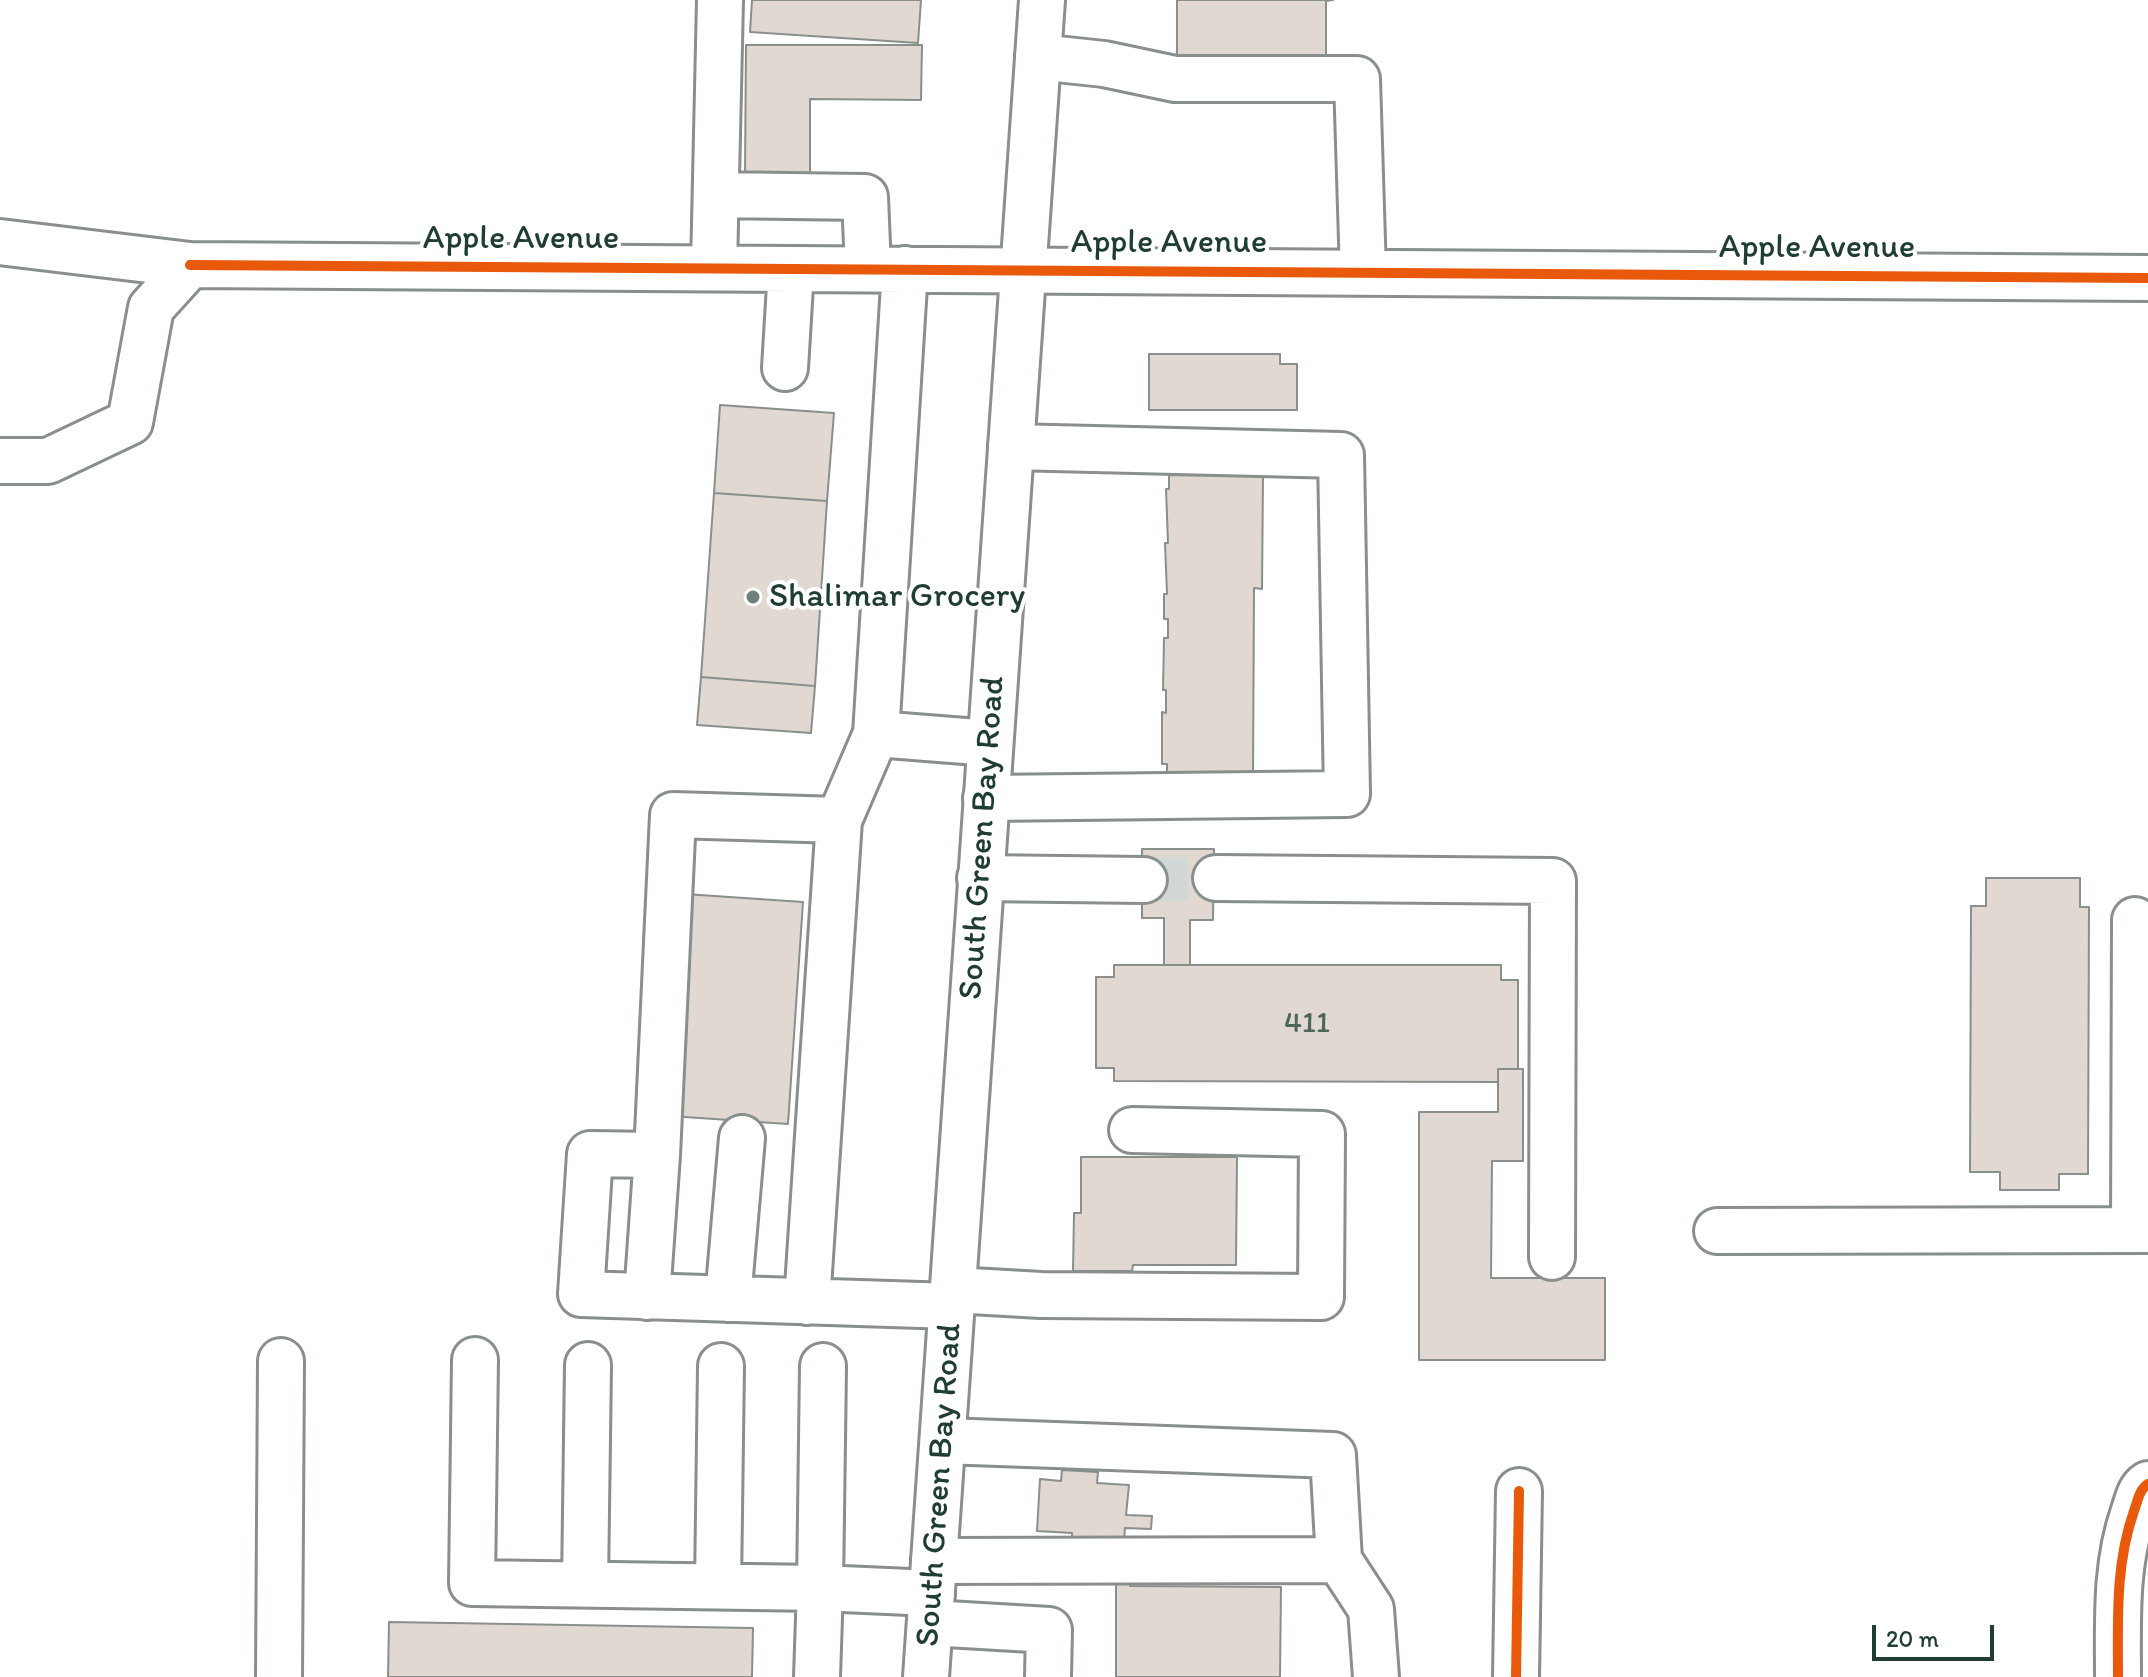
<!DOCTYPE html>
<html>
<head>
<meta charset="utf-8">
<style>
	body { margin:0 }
	#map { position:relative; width:2148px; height:1677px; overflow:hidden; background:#fff; font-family:Itim,sans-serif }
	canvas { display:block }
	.scale { position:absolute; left:1872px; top:1625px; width:122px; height:36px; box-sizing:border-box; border:4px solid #1f3d34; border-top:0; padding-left:10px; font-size:24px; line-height:28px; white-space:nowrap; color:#1f3d34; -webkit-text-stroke:6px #fff; paint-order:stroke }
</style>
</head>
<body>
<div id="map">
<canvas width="2148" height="1677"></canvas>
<div class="scale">20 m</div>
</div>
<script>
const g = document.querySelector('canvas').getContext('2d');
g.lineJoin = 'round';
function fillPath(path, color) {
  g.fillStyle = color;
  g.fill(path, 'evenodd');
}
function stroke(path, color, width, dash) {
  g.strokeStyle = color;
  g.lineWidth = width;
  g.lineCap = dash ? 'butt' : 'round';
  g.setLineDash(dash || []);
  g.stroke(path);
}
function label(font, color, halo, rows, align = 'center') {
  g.font = font + ' Itim,sans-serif';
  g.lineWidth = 8;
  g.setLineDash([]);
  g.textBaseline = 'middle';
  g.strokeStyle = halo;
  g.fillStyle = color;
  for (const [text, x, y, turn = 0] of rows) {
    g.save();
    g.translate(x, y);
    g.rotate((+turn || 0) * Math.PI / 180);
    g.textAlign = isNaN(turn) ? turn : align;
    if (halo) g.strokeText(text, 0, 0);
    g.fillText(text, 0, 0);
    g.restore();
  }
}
const building = new Path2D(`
	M752,0h169l-3,43 -168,-11z
	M1177,0h156l-7,1v55h-149z
	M746,45h176l-1,55 -111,-1v75l-65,-1z
	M1149,354h131v10h17v46h-148z
	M720,405l114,8 -7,88 -113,-8z
	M1169,475l94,1 -1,113 -8,-1 -1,189 -86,-1v-12h-5v-52l4,1v-23h-3l1,-52h4v-19h-4v-25h3l-2,-51h3l-2,-54h3z
	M714,493l113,8 -12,185 -114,-9z
	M701,677l114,9 -4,47 -114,-8z
	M1142,849h72l-1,71h-23v45h-26v-47h-22z
	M1986,878h94v29h9l-1,267h-29v16h-59v-18h-30l1,-266h15z
	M685,894l118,8 -15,222 -118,-8z
	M1114,965h387v15h17v89h-20v13l-384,-1v-13h-18v-91h18z
	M1498,1069h25v92h-31l-1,117h114v82h-186v-248h79z
	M1081,1157h156l-1,108h-103l-1,6h-59l1,-58h7z
	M1062,1470l36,2 -1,11 32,2 -3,30 26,1 -1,13 -26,-1 -1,12 -52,-3v-4l-35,-2 3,-52 21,2z
	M1116,1582l14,1v3l151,1 -1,90h-164z
	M389,1622l364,6 -1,49h-364z`);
const minorTunnel = new Path2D(`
	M1144,880l72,-2`);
const minor = new Path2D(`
	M1038,57l66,7 71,15h182l6,194
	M716,195l149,2 3,72
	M0,242l190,23 1958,13
	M714,268l6,-268
	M785,368l6,-99
	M0,461h48l82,-39 21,-114 39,-43
	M876,734l114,9
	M986,798l361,-4 -6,-339 -330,-8
	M839,820l37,-86 29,-465
	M980,878l164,2
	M1216,878l337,3 -1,376
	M2134,1230l1,-310
	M1717,1231l431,-1
	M953,1290l88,5 280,2 1,-163 -190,-4
	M647,1297l10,-142
	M728,1299l14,-161
	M807,1302l32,-482 -166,-5 -16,340 -67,-1 -9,140 371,12
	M475,1360l-3,223 348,5 3,-222
	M1339,1560l32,49 5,68
	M934,1561l405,-1 -6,-105 -390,-14
	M585,1584l3,-219
	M718,1586l3,-220
	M930,1623l119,7 -1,47
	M279,1677l2,-316
	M817,1677l3,-89 112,5
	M1516,1677l3,-186
	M2118,1677c0,-57 -3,-112 16,-166 4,-11 5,-21 14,-27`);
const major = new Path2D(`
	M926,1677l116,-1677`);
const cycleway = new Path2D(`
	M190,265l1958,13
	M1516,1677l3,-186
	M2118,1677c0,-57 -3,-112 16,-166 4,-11 5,-21 14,-27`);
const markers = [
	[753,597,8,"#6d817b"]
];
const numberNames = [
	["411",1307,1024]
];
const streetNames = [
	["Apple Avenue",521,239],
	["Apple Avenue",1169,243],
	["Apple Avenue",1817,248],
	["South Green Bay Road",983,838,-86],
	["South Green Bay Road",940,1485,-86]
];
const poiNames = [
	["Shalimar Grocery",769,597]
];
fillPath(building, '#e0d8d1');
stroke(building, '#898f8d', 2);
stroke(minorTunnel, '#d2d8d6', 44, [44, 22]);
stroke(minor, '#898f8d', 50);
stroke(major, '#898f8d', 50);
stroke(minor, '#fff', 44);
stroke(major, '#fff', 44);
stroke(cycleway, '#e8590c', 10);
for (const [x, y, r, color] of markers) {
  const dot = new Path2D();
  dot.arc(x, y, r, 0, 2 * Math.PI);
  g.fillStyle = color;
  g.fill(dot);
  stroke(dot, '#fff', 3);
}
label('30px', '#4f645b', null, numberNames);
label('34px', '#1f3d34', '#fff', streetNames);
label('34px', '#1f3d34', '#fff', poiNames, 'left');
</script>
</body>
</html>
